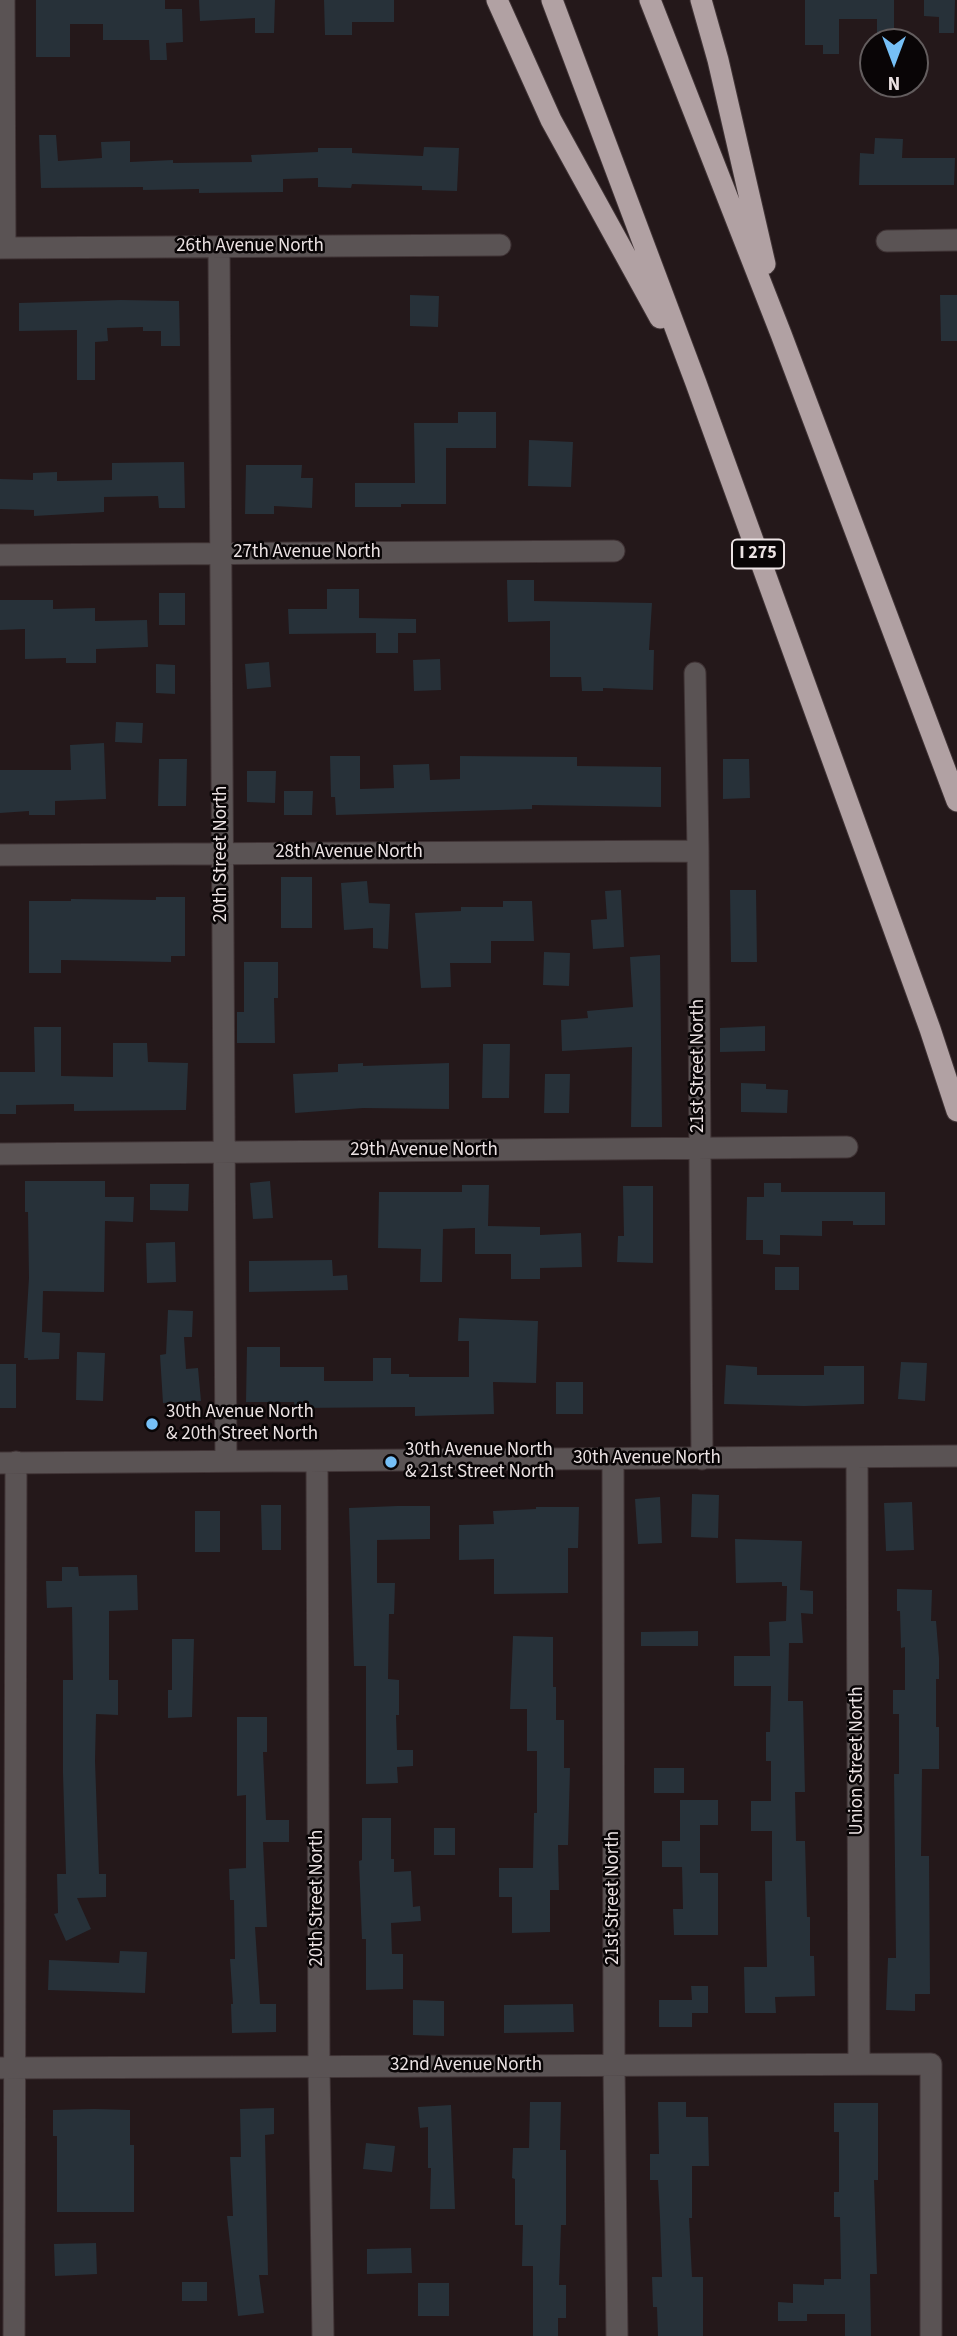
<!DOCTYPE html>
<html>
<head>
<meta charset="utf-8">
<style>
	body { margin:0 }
	#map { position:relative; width:957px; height:2336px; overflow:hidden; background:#24181a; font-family:"Source Sans 3",sans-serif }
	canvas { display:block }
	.north { position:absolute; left:859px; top:28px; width:70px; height:70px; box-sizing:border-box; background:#090506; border:2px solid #635d5e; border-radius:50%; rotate:180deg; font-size:19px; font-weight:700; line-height:28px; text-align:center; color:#ebe2e3 }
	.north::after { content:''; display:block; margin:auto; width:24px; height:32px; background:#76c0f7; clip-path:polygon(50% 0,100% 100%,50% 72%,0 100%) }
</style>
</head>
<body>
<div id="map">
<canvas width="957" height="2336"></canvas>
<div class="north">N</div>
</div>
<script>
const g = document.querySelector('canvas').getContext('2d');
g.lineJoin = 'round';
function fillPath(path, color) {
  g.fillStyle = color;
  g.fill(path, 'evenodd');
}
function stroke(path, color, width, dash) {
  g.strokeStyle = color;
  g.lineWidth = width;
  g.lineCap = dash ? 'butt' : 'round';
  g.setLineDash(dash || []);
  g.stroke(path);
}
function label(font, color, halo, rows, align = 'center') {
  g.font = font + ' "Source Sans 3",sans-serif';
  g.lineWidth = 5;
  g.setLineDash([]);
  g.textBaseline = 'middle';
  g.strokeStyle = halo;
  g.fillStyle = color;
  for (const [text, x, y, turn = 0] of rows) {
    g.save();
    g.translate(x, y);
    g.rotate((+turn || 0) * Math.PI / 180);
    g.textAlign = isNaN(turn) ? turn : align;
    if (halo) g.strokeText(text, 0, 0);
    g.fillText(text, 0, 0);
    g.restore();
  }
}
const building = new Path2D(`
	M36,0h129v9h17l1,33 -17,1 1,17h-17l-1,-20h-46v-16h-33v33h-34z
	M199,0h76l-1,33h-19v-15l-55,3z
	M324,0h70v22h-42v13h-27z
	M805,0h89v34h-17v-15h-38v35h-16v-9h-18z
	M924,0h31l-1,33h-15v-16l-15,-1z
	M39,135h17l2,26 44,-3 -1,-16 29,-1v21l43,-2v3l79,-1 -1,-7 67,-3v-4h34v5l71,3 1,-9 35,1 -2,43 -35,-1v-4l-70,-2 -1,4 -33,-1v-9l-35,1v13l-84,1v-4l-56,1v-3l-102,1z
	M875,138l28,1 -1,19h53l-1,27h-95l1,-32 14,1z
	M410,295l29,1 -1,31 -28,-1z
	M940,295h17v46h-16z
	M121,300l58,1 1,45h-19v-15h-18v-4l-36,1 1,13 -13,1v38h-18v-50l-58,1v-28z
	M458,412h38v36h-50v56h-45v3h-46v-24h60l-1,-60h44z
	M529,440l44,2 -2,45 -43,-1z
	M184,462l1,46h-26l-1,-12 -54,1v15l-70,4v-6l-34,-1v-30l33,1v-7l24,-1v9l55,-1v-17z
	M246,465h56l-1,13h12l-1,30 -38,-2v8h-29z
	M507,580h27v21l118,2 -3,47h5l-1,40 -50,-2v3h-21l-1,-14h-31v-56l-42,1z
	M327,589h32v29l57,1v14h-18v20h-22v-20l-87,1 -1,-25h39z
	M159,593h26v32h-26z
	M0,600h53v9l42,-1v13l52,-1 1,27 -52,2v14h-30v-5l-41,1v-30l-25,1z
	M440,659l1,31 -27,1 -1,-31z
	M269,662l2,25 -24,2 -2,-25z
	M156,664l19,1v29l-19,-1z
	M116,722l27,1 -1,20 -27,-1z
	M104,743l2,56 -51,2v14h-26v-4l-29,2v-43h71l-1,-25z
	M330,756h30v33l34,-1 -1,-23 36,-1 1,16 30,-1v-23l117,1v9l84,1v40l-129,-2v4l-196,6 -1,-18h-4z
	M159,759h28l-1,47h-28z
	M723,759h26l1,39 -27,1z
	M247,771h29l-1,32 -28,-1z
	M284,791h29l-1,24h-28z
	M281,877h31v51h-31z
	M367,881l2,22 21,1 -2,45 -15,-1v-20l-29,2 -3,-47z
	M621,890l3,57 -31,2 -2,-29 16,-1 -2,-28z
	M730,890h26l1,72h-26z
	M156,897h29v59h-14v6l-110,-2v13h-32v-72h42v-2l85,1z
	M503,901h29l2,40h-43v22h-41l1,24 -30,1 -6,-75 46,-2v-4h42z
	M544,952l26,1 -1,33 -26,-1z
	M660,955l2,172h-31l1,-80 -70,4 -1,-31 27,-2 -1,-7 46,-4 -3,-50z
	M244,962h34v36h-4l1,45h-38v-31h7z
	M765,1026v25l-45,1v-24z
	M34,1027h27v49l52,1v-34h34l1,19 40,1 -2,47 -112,1v-7l-58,1v9h-16v-42h35z
	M483,1044h27l-1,54h-27z
	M363,1063v3l86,-3v46l-86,-1 -68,5 -2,-39 45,-2v-8z
	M545,1074h25l-1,39h-25z
	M741,1083l25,1v5l22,1 -1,23 -46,-1z
	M25,1181h80v16h29l-1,25 -28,-1 -1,71 -61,-1 -1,41 18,1 -1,26 -31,1v-2h-4l5,-80 -1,-66h-3z
	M270,1181l3,37 -20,1 -3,-36z
	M764,1183h17v9h104v33h-32v-4h-31v15l-42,-1v20l-17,-1v-14h-17l1,-43h17z
	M150,1184h39l-1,27 -38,-1z
	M462,1185h27l-1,41 52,1v8l41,-2 1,34 -42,1v11h-29v-25h-36v-26l-32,1 -1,53h-22l1,-33 -43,-1 1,-56h83z
	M623,1186h30v77l-36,-1 1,-26h6z
	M175,1242l1,40 -29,1 -1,-40z
	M332,1260l1,16 14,-1 1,15 -99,2v-31z
	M775,1267h24v23h-24z
	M168,1310l25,1 -1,26h-8l2,32 12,-1 3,33 -38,2 -3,-48 6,-1z
	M459,1318l79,3 -2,62 -43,-1 1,32 -79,2v-9l-120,1 -1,-6h-48l1,-55h33v20h44v14h49v-23h18v16h18v3h60v-36h-11z
	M77,1352l28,1 -2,48 -27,-1z
	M901,1362l26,1 -2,38 -27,-2z
	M0,1364h16v44h-16z
	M726,1365l31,2v8h67v-9h40v38l-60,2 -80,-2z
	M556,1382h27v32h-27z
	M692,1494l27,1 -1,43 -27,-1z
	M660,1497l2,46 -24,1 -3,-45z
	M912,1502l2,48 -28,1 -2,-48z
	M261,1505h20v45h-19z
	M397,1506h33v33l-53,1v43h18l-1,31h-5l-1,65 11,1v35h-3l1,35h16v16l-16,1 1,16 -32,1v-118h-12l-5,-158z
	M536,1507h43l-1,41h-10v45l-74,1v-35l-35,1v-35l35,-1 -1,-13 43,-2z
	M195,1511h25v41h-25z
	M735,1539l67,2 -2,49 13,1v23l-12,-1 2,30h-14l-1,58h15l2,91h-10l1,49h9l2,76h3v39h4l1,40 -40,1 1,16h-31l-1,-46h23l-2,-86h7v-50h-21v-30h20v-40h-5v-29h4l1,-46h-37v-30h36l-1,-34 17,-1 1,-35h-5v-4l-46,1z
	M62,1567h16l1,9 58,-1 1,35 -29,1v69h9v35l-22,-1 -1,47 4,113h7v23l-29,1 14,31 -25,12 -12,-27 4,-1 -1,-39h9l-3,-101v-93h10l-1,-73 -25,1 -1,-27h16z
	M897,1589l35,1 -1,31h5l3,37v21h-3v48h3v42h-17l-1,87h8l1,138h-15v17l-29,-1 2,-52h8l-2,-184h5v-60h-6v-24h12v-43l-4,1 -1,-37h-3z
	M698,1631v15h-57v-14z
	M513,1636l40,1v50h3v33h8v48h6l-2,77h-10l1,45h-9v42l-38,1v-36h-13v-29h34l1,-55h3v-62h-10v-42h-17z
	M172,1639h22l-2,78 -24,1v-28h4z
	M237,1717h30v35h-4l3,68h23v22h-26l4,85h-12l5,77h16v28l-44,1 -1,-29h2l-3,-45h5l-1,-59h-4l-1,-31 17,-1v-73l-9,1z
	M654,1768h30v25h-30z
	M680,1800h38v25h-18v48h18v62h-44l-1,-26h10l-1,-42h-20v-26h18z
	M362,1818h29v41h3v13l17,-1 2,36 7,-1 1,15 -30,2 1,31h11v35l-37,1v-51h-4l-3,-78 3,-1z
	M434,1828h21v27h-21z
	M120,1951l27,1 -2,41 -97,-3 1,-30 70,3z
	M691,1986h17v27h-16v14h-33v-27h33z
	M413,2000l31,1v35l-31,-1z
	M573,2004l1,28 -70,1v-28z
	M530,2102h31l-1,48h6v75h-5l-2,60h7v33h-8v18h-25v-70h-11l1,-41h-8v-46l-3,-1 1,-30h16z
	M658,2102h28v15h22l1,49h-17v52h-3l3,59h11v59h-45l-1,-29h-4l-1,-30h10l-2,-59 -2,-38h-8v-26h9z
	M834,2103h44v77h-4l3,94h-7l1,62h-26v-22h-38v7h-29v-19l15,1v-19l31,1v-6h17l-1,-62h-6v-25h5v-60h-5z
	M451,2105l4,104h-25l1,-41h-3v-41l-8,1 -2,-21z
	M274,2108v26l-9,1 3,140h-9l5,38 -26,3 -11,-100h6l-3,-59h11l-1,-48z
	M94,2109l36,1v35h4v67h-77v-76h-4v-26z
	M366,2143l29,3 -3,26 -29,-3z
	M96,2243l1,31 -42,2 -1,-32z
	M411,2248l1,25 -45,1v-25z
	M182,2282h25v19h-25z
	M418,2283h31v33h-31z`);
const minor = new Path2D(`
	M4,0l1,248
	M887,241l70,-1
	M219,247l7,1214
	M0,248l500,-3
	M0,555l614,-4
	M695,673l3,178 4,608
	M0,855l698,-4
	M0,1154l847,-7
	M857,1458l2,606
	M613,1459l1,606 3,271
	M317,1461l2,606 4,269
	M0,1463l957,-7
	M0,2068l931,-4v272
	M14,2336l2,-874`);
const highway = new Path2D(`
	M497,0l54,120 109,198
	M552,0l144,383 234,646 27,82
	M650,0l131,334 176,467
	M701,0l17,60 47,204`);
const markers = [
	[152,1424,7,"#76c0f7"],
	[391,1462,7,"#76c0f7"]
];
const shields = [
	[758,554,52]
];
const shieldNames = [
	["I 275",758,554]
];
const streetNames = [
	["26th Avenue North",250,247],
	["27th Avenue North",307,553],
	["28th Avenue North",349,853],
	["20th Street North",222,854,-90],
	["21st Street North",699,1066,-90],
	["29th Avenue North",424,1151],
	["30th Avenue North",647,1459],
	["Union Street North",858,1761,-90],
	["20th Street North",318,1898,-90],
	["21st Street North",614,1898,-90],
	["32nd Avenue North",466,2066]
];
const poiNames = [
	["30th Avenue North",166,1413],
	["& 20th Street North",166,1435],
	["30th Avenue North",405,1451],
	["& 21st Street North",405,1473]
];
fillPath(building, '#273139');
stroke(minor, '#403436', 23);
stroke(highway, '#403436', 23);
stroke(minor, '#5a5354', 21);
stroke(highway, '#b1a1a3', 21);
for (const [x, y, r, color] of markers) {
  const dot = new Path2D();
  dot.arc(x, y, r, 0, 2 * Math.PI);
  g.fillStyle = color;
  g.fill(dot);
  stroke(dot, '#090506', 2.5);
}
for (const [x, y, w] of shields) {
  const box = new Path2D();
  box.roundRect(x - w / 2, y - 14.5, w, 29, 5);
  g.fillStyle = '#090506';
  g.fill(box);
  stroke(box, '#ebe2e3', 2);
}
label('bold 18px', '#ebe2e3', null, shieldNames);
label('19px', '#ebe2e3', '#090506', streetNames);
label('19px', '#ebe2e3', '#090506', poiNames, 'left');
</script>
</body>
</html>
